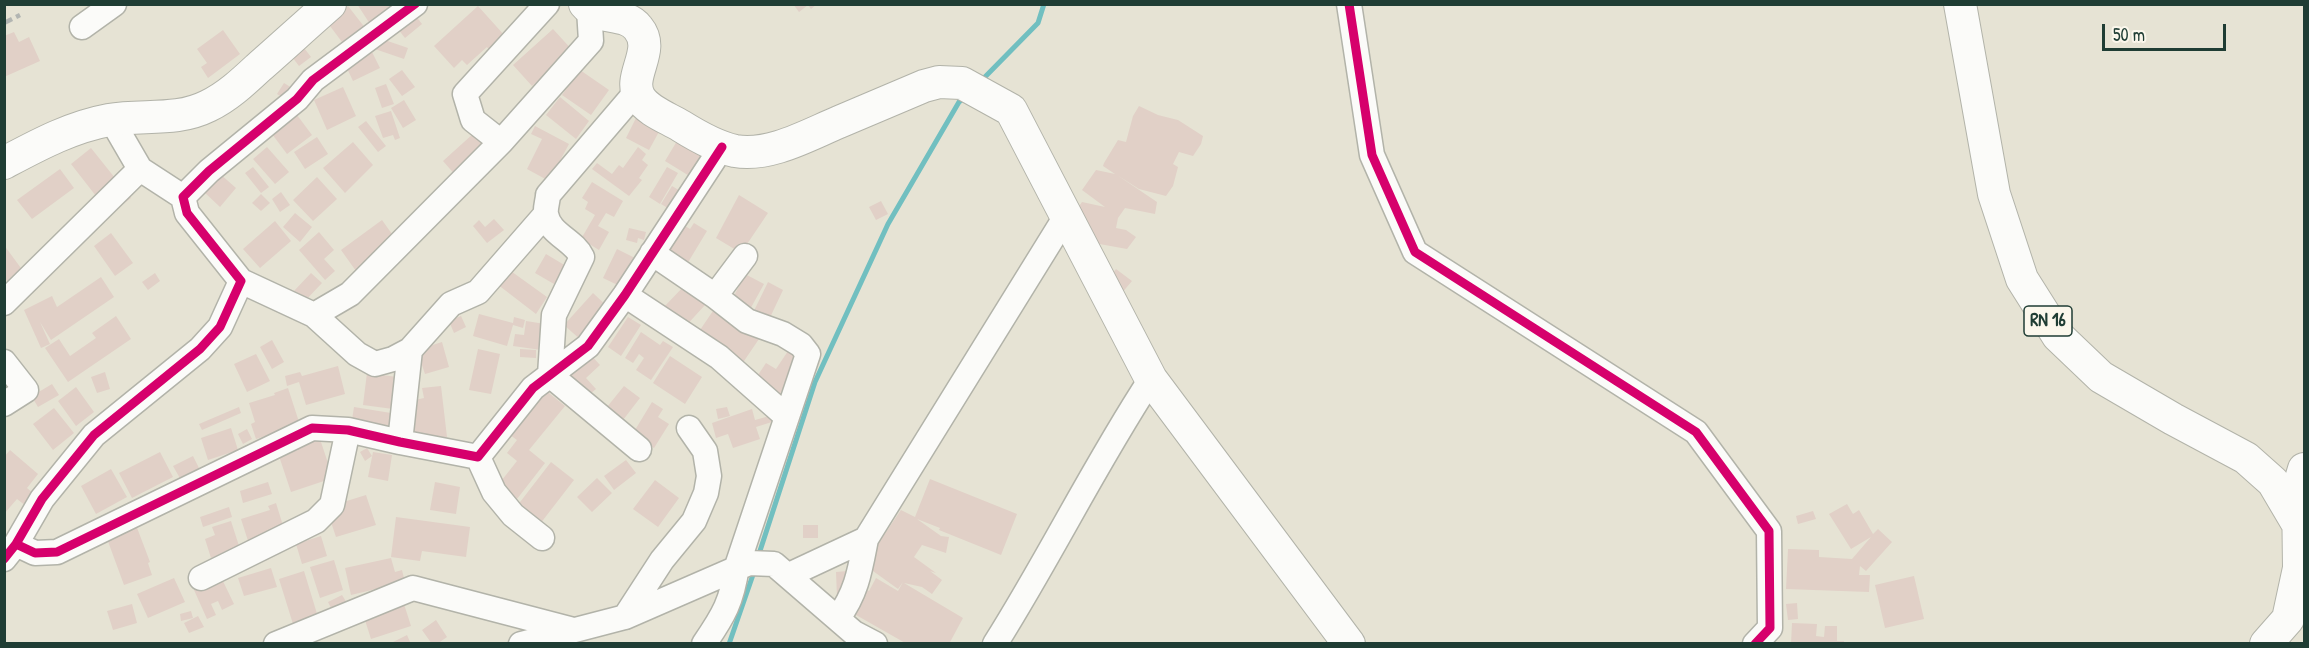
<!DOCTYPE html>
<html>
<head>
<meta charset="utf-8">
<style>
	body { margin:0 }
	#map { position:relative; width:2309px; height:648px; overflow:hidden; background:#e6e3d4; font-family:"Patrick Hand",sans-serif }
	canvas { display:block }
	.frame { position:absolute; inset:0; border:6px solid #1f3d34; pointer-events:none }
	.scale { position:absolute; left:2102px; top:24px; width:124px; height:27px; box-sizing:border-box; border:3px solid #1f3d34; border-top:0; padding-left:8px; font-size:18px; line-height:21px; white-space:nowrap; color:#1f3d34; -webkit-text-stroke:4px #fbf7ec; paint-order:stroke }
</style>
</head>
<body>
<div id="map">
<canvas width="2309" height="648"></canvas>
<div class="frame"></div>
<div class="scale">50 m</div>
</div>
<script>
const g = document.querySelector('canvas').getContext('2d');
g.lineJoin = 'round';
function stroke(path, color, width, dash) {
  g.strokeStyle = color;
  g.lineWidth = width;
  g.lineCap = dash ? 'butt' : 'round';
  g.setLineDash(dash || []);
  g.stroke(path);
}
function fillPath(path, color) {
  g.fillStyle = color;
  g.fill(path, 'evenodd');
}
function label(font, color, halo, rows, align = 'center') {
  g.font = font + ' "Patrick Hand",sans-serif';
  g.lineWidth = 6;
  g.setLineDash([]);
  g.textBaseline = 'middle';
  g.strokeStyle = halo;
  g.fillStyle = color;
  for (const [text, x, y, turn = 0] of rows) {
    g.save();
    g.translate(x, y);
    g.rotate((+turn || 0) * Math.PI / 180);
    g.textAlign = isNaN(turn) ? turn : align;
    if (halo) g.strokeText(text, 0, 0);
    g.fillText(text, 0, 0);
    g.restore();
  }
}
const stream = new Path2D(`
	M980,82l58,-59 6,-19
	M758,557l57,-175 73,-158 71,-122 6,-5
	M729,644l26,-75`);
const building = new Path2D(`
	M357,4h42l-29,20z
	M793,4h24l-6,5 -3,-4 -9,7z
	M348,6l18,23 -21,17 -18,-24z
	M478,6l27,30 -16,14 -2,-3 -20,18 -5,-5 -8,8 -20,-22z
	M412,11l10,13 -17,14 -11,-14z
	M553,29l21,23 -13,5 -6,7 4,5 -9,1 -18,16 -19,-21z
	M223,30l17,24 -32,24 -7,-11 6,-4 -10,-14z
	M14,32l5,10 10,-5 11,24 -36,16v-41z
	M376,37l32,11 -4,11 -32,-11z
	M301,44l10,13 -12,9 -10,-13z
	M369,46l11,22 -27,13 -10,-21z
	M402,70l13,17 -13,9 -13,-17z
	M580,70l29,20 -18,25 -29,-20z
	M284,83l13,8 -7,11 -13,-8z
	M386,84l8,20 -12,4 -7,-20z
	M343,87l13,29 -29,14 -13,-30z
	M560,97l29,24 -13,18 -30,-24z
	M404,100l12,20 -13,8 -12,-20z
	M1139,106l19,9 20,5 25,16 -2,8 -8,12 -14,-4 -6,12 5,3 -5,19 -7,10 -27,-7 -22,-14 40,27 -2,12 -30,-6 -7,10 -2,10 10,2 10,7 -9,12 -33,-6 -25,-22 13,-19 23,5 -23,-17 14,-20 19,4 -12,-8 1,-3 14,-23 8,2 7,-26z
	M391,111l9,27 -5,2 -2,-5 -10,3 -8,-22z
	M297,115l15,20 -25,19 -15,-20z
	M637,116l24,12 -12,22 -23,-12z
	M366,121l20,25 -8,6 -20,-25z
	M535,126l34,18 -20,37 -22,-12 15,-30 -11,-5z
	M474,133l14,16 -31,28 -14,-16z
	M317,137l11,17 -23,15 -11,-17z
	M677,141l26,16 -12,20 -26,-16z
	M353,142l20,23 -28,28 -22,-25z
	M267,147l22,25 -14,12 -22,-25z
	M638,147l8,7 -4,6 6,5 -9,13 3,2 -13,16 -37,-27 5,-6 15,11 7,-9 4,3z
	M91,148l40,50 -21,16 -39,-50z
	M253,167l16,20 -8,6 -16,-20z
	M667,167l11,6 -18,31 -11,-7z
	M60,169l14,19 -42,31 -15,-19z
	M219,173l17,15 -16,19 -17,-16z
	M317,177l20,22 -24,22 -20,-21z
	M592,182l31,19 -9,16 -8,-4 -8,13 11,6 -10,18 -18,-11 14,-24 -10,-6 3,-7 -6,-4z
	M672,186l10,6 -11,18 -10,-6z
	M281,192l9,13 -10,7 -8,-13z
	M261,194l9,9 -9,8 -9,-8z
	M739,195l29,18 -27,40 -25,-15z
	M881,201l7,13 -12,6 -7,-13z
	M295,213l17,14 -12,15 -17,-15z
	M494,219l10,11 -17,13 -14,-17 6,-6 6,7z
	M382,220l15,21 -41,30 -15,-21z
	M275,221l16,20 -31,27 -17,-19z
	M677,221l13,8 4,-6 13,8 -20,33 -27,-16z
	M629,228l17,4 -2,8 -6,-2 -1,5 -11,-3z
	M319,232l15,18 -10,9 11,12 -10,9 -26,-30z
	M111,233l22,30 -18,13 -21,-30z
	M4,245l25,34 -15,11 -10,-13z
	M617,249l22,11 -13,29 -23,-11z
	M546,254l20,12 -12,18 -19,-11z
	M508,269l39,28 -11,17 -39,-30z
	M1116,269l16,12 -11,13 -15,-12z
	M155,273l5,8 -12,9 -6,-8z
	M311,273l11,10 -18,19 -11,-10z
	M745,274l19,10 -16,29 -18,-9z
	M101,277l13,20 -63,43 -11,-18 10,22 -9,4 -17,-38 28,-14 5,11z
	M768,282l15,8 -17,36 -16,-7z
	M684,286l21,19 -21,23 -21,-20z
	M593,293l17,16 -28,32 -18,-16z
	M717,305l44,31 -19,28 -44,-31z
	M479,314l34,9 1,-6 11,3 -2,8 -10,-3 -6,21 -34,-10z
	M116,316l15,23 -63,43 -23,-34 14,-9 11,17 26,-18 -4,-5z
	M461,316l5,11 -12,6 -5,-12z
	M628,317l13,8 -20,31 -13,-9z
	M526,321l19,3 -4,26 -28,-4 2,-12 9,1z
	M641,332l19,13 3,-4 10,6 -22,33 -15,-10 8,-12 -5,-4 -6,9 -8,-5z
	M272,340l12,22 -12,7 -12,-22z
	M442,342l7,25 -24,7 -8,-24z
	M478,349l22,5 -9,40 -22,-4z
	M520,349l16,1v8l-16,-1z
	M788,351l13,9 -23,37 -24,-16 12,-18 10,6z
	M256,354l14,27 -23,11 -13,-28z
	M590,354l10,11 -14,13 10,11 -11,9 -19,-21z
	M670,356l32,21 -17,27 -32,-21z
	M338,366l7,28 -39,11 -7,-23 -12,4 -2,-10 15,-4 2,4z
	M105,372l5,17 -13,4 -6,-16z
	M367,373l30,4 -4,32 -30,-4z
	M52,384l7,11 -21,12 -12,-20 11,6z
	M539,385l26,21 -36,44 16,13 -28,36 -19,-14 19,-24 -10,-8 10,-13 -7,-5z
	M441,386l6,51 -36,5 -4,-31 9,-1 -1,-10 9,-2 -2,-10z
	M624,386l16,12 -17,22 -16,-13z
	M76,387l18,25 -18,14 -18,-25z
	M288,388l12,37 -44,14 -5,-15 4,-2 -6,-19 26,-8 -1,-2z
	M652,402l11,7 -5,8 11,7 -15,24 -22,-13z
	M239,407l2,6 -39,17 -3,-6z
	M354,407l37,6 -3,19 -37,-6z
	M727,407l3,9 -12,3 -2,-10z
	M54,408l20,25 -21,17 -20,-26z
	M752,409l3,11 18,-5 2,6 -19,6 4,12 -27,9 -5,-14 -12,4 -4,-15z
	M231,428l7,22 -30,10 -7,-22z
	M247,429l5,10 -9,5 -5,-10z
	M320,439l13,39 -42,14 -12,-36 19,-6 -2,-3z
	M367,448l5,8 -7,5 -5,-9z
	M10,450l28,24 -11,14 8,7 -9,11 -9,-7 -13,15v-57z
	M160,452l13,25 -41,21 -13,-25z
	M373,452l19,3 -4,26 -20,-4z
	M193,456l7,14 -19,10 -8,-14z
	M626,460l10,13 -22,17 -10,-14z
	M551,462l23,18 -34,44 -23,-18z
	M111,469l16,28 -31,17 -15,-28z
	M597,478l15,15 -20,19 -15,-15z
	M930,479l87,35 -16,41 -62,-25 1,-2 -23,-9 24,17 8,1 -3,16 -24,-8 -8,12 22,16 -6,-2 12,9 -10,14 -10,-7 -18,-4 59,35 -14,26h-42l-58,-33 13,-24 7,4 7,-13 22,13 5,-9 -5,7 -32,-23 1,-6 34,-50 14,7z
	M655,480l24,18 -21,29 -25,-18z
	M268,482l4,12 -29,9 -3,-12z
	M435,482l25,5 -4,27 -26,-4z
	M366,495l10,30 -40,12 -7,-21 8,-12z
	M276,503l9,29 -36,12 -8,-25 29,-9 -2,-4z
	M1847,504l6,10 6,-4 14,24 5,-5 14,13 -26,29 -6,-5 -1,9h11l-1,17 -83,-3 2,-40 31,1v7l33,2 19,-22 -20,12 -22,-35z
	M229,507l3,10 -29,10 -3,-10z
	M1813,511l3,8 -18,5 -2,-8z
	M396,517l74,10 -4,30 -44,-6 -2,10 -29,-4z
	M231,521l9,28 -29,9 -6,-19 10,-4 -3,-8z
	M136,525l14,37 -2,1 4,12 -28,10 -18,-49z
	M803,525h15v13h-15z
	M321,536l6,20 -25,8 -6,-20z
	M391,558l4,14 7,-2 3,12 -54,13 -6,-27z
	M334,560l9,30 -23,8 -10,-31z
	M271,568l6,19 -33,9 -6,-18z
	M304,571l14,46 -25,7 -14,-45z
	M848,571l1,25 -12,1 -1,-25z
	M1914,576l10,43 -39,9 -10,-43z
	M221,577l13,27 -12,6 -4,-9 -7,3 5,11 -9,4 -13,-29z
	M174,578l11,24 -37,16 -11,-24z
	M342,595l5,8 -15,7 -4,-8z
	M1797,603l1,16 -10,1 -2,-16z
	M132,604l5,19 -24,7 -6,-19z
	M404,604l7,22 -40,13 -7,-22z
	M191,611l2,7 -12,3 -1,-7z
	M198,616l6,11 -15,6 -5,-10z
	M436,620l11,17 -10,7h-5l-10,-14z
	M1792,623l25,1 -1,12 8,1 1,-11h12v15h7v3h-53z
	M407,635l4,9h-18v-2z`);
const minor = new Path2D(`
	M1349,4l23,151 43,97 281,180 73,99 1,97 -15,16
	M82,27l32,-23
	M637,91l-89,104c0,5 -3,13 -2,19 3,20 28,26 36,43l-28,58 -4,60 89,74
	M111,119l29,50 43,28
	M501,142l-28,-22 -8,-26 82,-90
	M652,253l63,43 32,25 36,13 18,11 7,9 -71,212c-5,35 -13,49 -33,78
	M241,281l73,34 36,-21 151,-152 90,-101 -2,-32
	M625,295l94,62 68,60
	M715,296l30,-40
	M4,303l136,-134
	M314,315l43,39 18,10 18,-5 17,-9 41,-46 27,-12 68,-78
	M4,362l22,28 -22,14
	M400,442l10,-92
	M478,457l16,35 19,23 29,23
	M16,544l19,9 22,-1 255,-124 36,2 52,12 78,15 55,-69 55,-42 37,-51 97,-148
	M4,559l12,-15 26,-45 52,-64 106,-86 20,-22 21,-46 -54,-68 -4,-16 26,-26 88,-72 16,-19 102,-76
	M789,575l77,-36 200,-323
	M201,578l115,-57 16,-16 16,-75
	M625,617l37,-57 32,-39 12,-28 3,-17 -4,-25 -16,-23
	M838,618c19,-26 22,-48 28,-79
	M276,644l137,-56 157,41
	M521,644l104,-27 124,-54 25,1 80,69 21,11
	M995,644c55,-87 100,-180 156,-265`);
const major = new Path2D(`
	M585,4c14,17 40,7 53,24 19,23 -12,48 2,70 8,13 28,20 41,28 16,10 35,21 54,25 35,6 73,-16 104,-29 28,-12 57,-24 85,-36l15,-4 23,1 49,27 140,269 198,265
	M1960,4l34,190 28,85 36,57 43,41 72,42 73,39 27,24 26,44
	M4,163c34,-18 67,-36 105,-43 34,-6 67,2 99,-14 19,-9 35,-24 50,-38 24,-21 48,-43 72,-64
	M2266,644l22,-25 11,-51 -1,-79 6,-20`);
const rail = new Path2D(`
	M4,23l16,-8`);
const cycleway = new Path2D(`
	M1349,4l23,151 43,97 281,180 73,99 1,97 -15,16
	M16,544l19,9 22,-1 255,-124 36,2 52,12 78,15 55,-69 55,-42 37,-51 97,-148
	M4,559l12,-15 26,-45 52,-64 106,-86 20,-22 21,-46 -54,-68 -4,-16 26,-26 88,-72 16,-19 102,-76`);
const shields = [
	[2048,321,48]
];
const shieldNames = [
	["RN 16",2048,321]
];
stroke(stream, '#71bfc0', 5);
fillPath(building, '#e1d0c7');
stroke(minor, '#b2b3a9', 27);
stroke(major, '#b2b3a9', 34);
stroke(minor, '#fbfbf9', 24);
stroke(major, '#fbfbf9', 32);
stroke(rail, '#b2b5b2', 4.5, [9, 4.5]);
stroke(cycleway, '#d6006c', 9);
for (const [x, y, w] of shields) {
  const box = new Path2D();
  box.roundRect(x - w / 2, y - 15, w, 30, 4.5);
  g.fillStyle = '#fbf7ec';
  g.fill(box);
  stroke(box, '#1f3d34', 1.5);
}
label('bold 18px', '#1f3d34', null, shieldNames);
</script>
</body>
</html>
